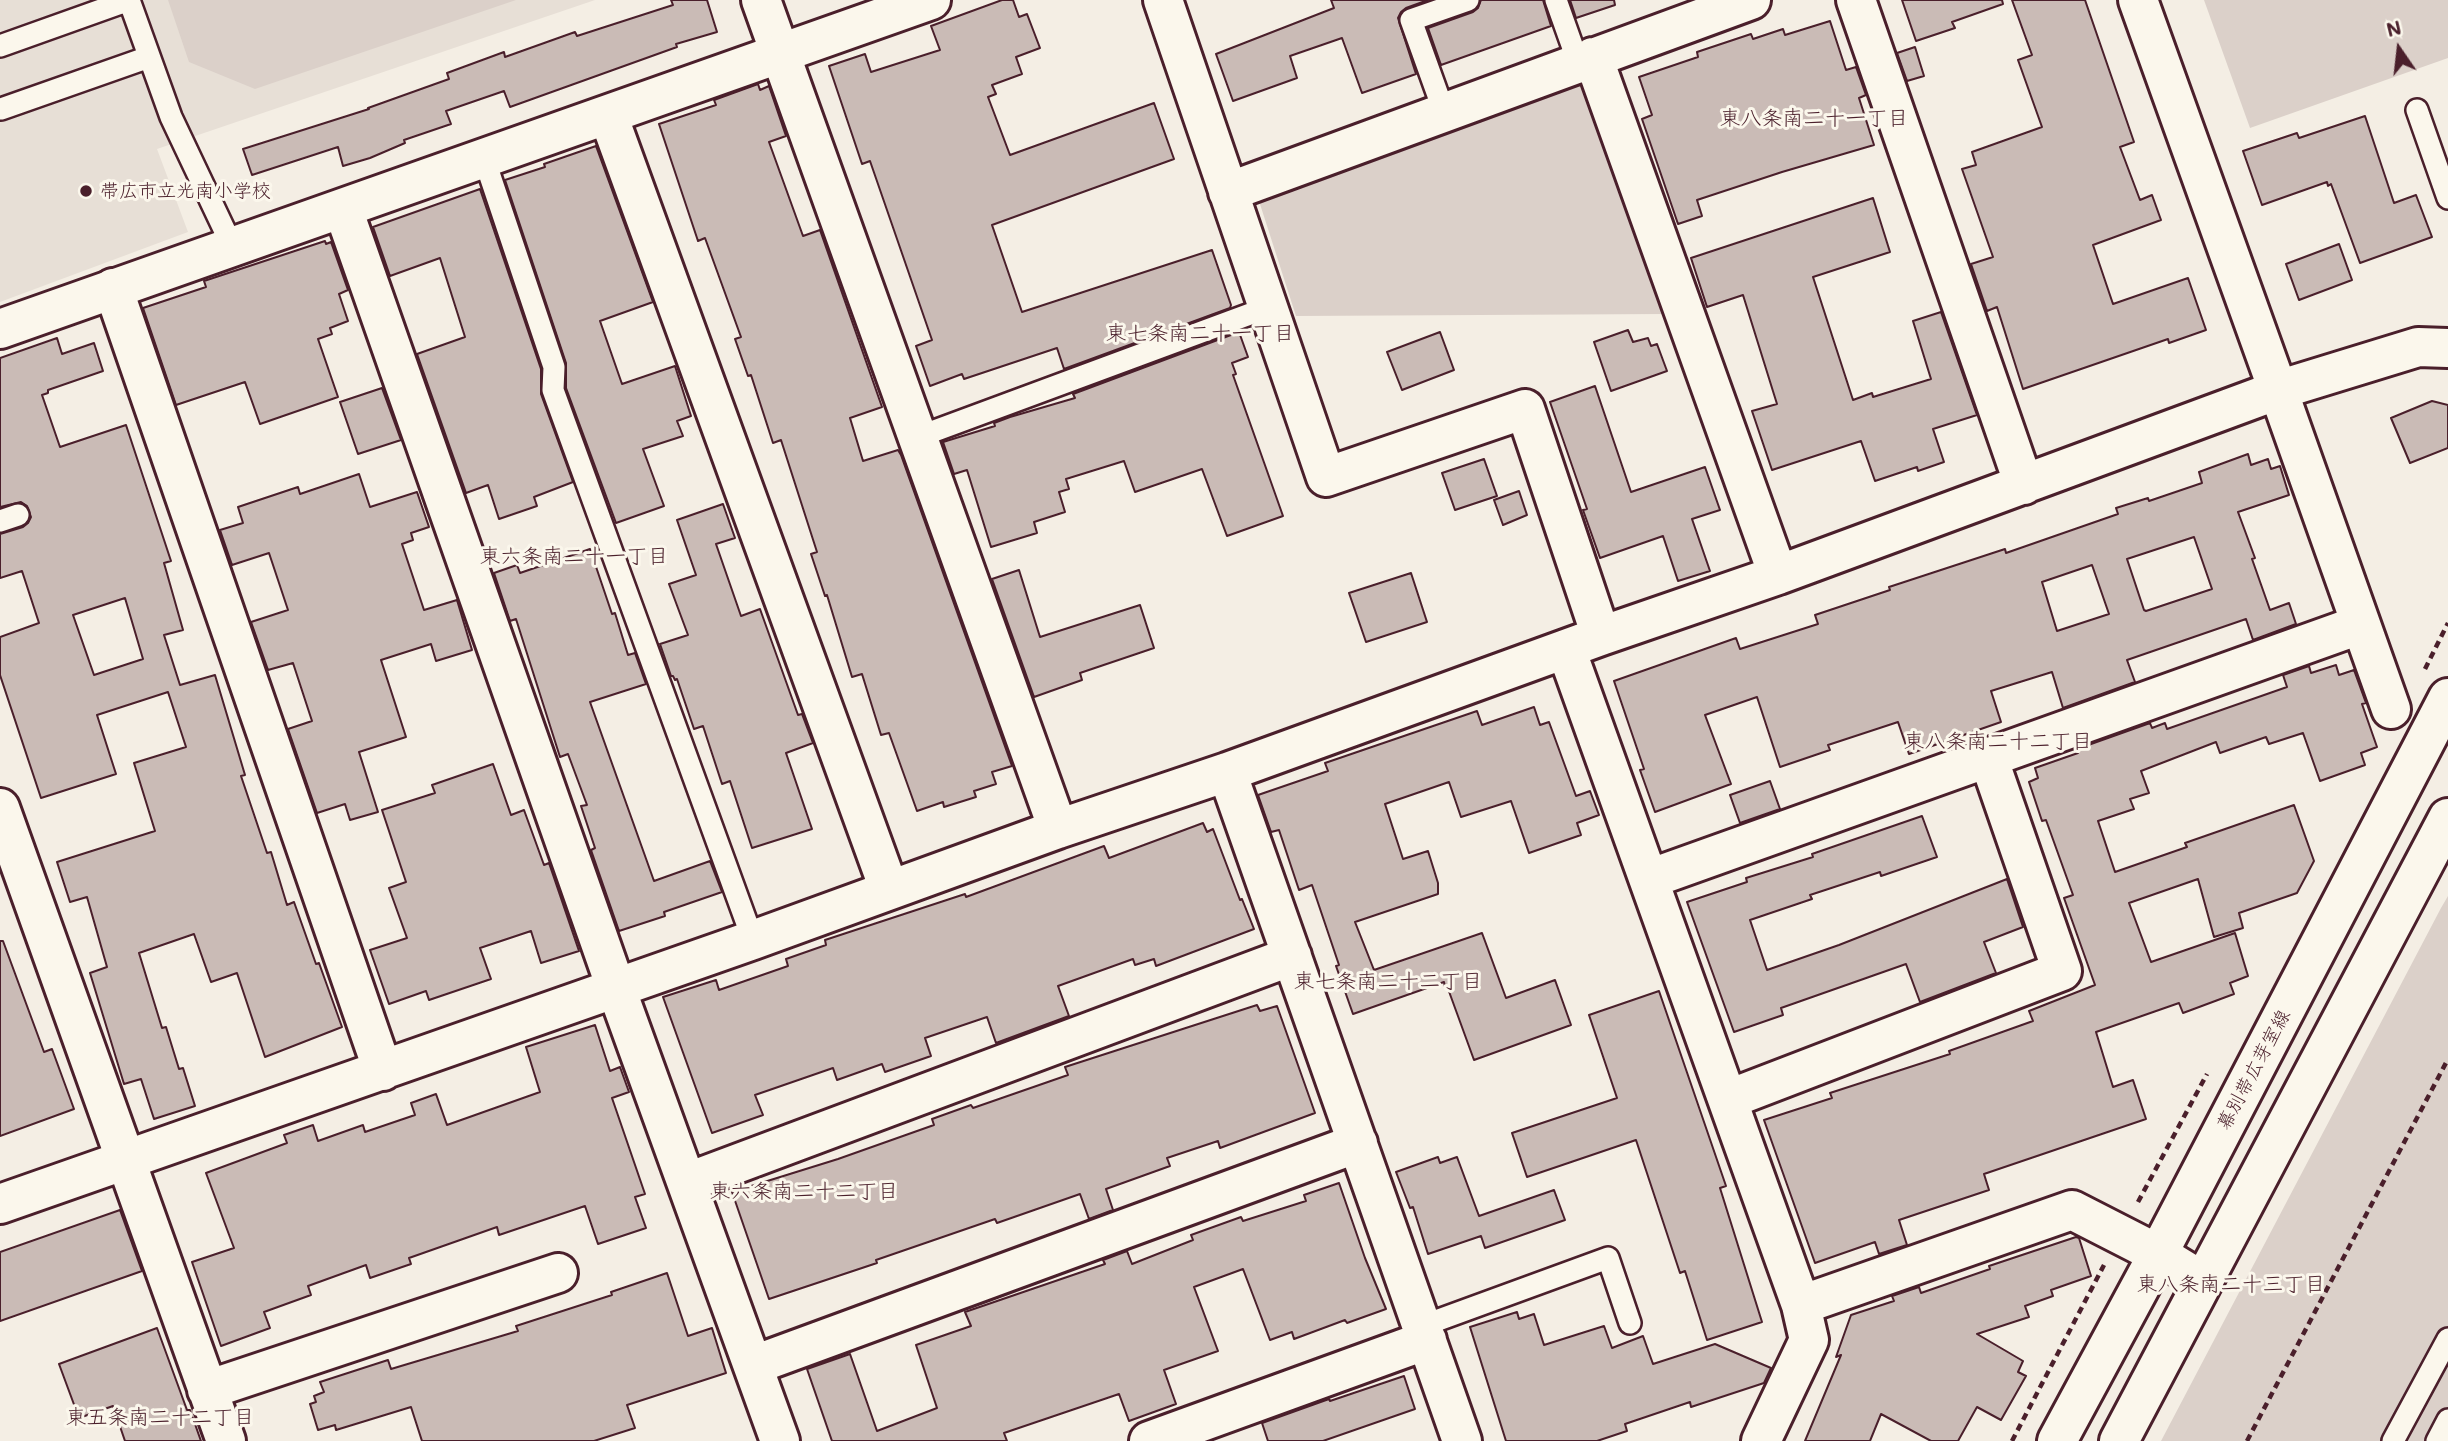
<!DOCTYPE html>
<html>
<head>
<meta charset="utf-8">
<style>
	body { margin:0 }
	#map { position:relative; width:2448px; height:1441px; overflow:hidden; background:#f4eee4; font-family:Mali,sans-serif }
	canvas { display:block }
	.north { position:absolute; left:2364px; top:14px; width:70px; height:70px; -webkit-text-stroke:5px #fbf7ec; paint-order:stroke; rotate:346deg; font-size:19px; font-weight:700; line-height:28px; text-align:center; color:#4a1f2b }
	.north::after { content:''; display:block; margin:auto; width:24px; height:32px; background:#4a1f2b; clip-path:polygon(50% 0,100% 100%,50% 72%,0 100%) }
</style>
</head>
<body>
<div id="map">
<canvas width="2448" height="1441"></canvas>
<div class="north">N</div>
</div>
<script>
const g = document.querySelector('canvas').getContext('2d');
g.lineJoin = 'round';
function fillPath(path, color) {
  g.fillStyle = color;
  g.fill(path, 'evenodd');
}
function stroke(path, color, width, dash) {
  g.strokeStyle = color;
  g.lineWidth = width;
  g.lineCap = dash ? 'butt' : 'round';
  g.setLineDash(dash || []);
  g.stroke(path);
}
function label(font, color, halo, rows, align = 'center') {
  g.font = font + ' Mali,"Klee One",sans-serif';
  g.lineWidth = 6;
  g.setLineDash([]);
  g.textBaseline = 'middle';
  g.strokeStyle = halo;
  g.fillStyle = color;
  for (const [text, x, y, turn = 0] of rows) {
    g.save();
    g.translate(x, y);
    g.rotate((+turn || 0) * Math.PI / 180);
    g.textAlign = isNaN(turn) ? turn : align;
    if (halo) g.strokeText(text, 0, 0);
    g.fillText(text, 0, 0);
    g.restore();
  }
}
const built = new Path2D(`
	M0,0h595l-438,149 31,83 -188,70z`);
const green = new Path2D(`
	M168,0h348l-261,89 -66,-27z
	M2204,0h244v58l-198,70z
	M1581,85l83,229 -368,2 -37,-115z
	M2448,896v545h-287l280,-533z`);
const building = new Path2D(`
	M671,0h36l10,32 -41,12 1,3 -167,60 -6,-16 -58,20 5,13 -47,16 1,3 -35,15 -27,8 -5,-19 -86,28 -9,-26 126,-40 -1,-1 81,-29 -2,-6 57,-21 1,5 70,-25 2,4 96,-31z
	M1002,0h11l6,17 8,-3 13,34 -24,9 6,17 -30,11 4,9 -8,3 22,58 144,-52 20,56 -182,66 30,87 190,-62 19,55 -1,3 -166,61 -7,-21 -93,31 -2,-5 -32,12 -14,-40 16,-6 -62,-179 -8,3 -33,-98 36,-12 6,18 69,-22 -9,-24z
	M1331,0h97l-22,8 -5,4 -3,6 18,56 -54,19 -20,-55 -52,18 7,22 -64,23 -17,-47 118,-46z
	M1481,0h62l8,26 -110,39 -13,-37 45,-16 5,-4z
	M1570,0h44l1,5 -39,13z
	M1902,0h100l1,4 -51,18 3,6 -39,13z
	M2012,0h73l49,142 -14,5 20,53 12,-5 9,25 -68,25 20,59 75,-26 18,52 -37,13 -1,-4 -145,50 -26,-82 -10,4 -16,-47 22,-7 -31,-88 14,-4 -4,-13 70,-25 -24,-67 14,-5z
	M1830,21l16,49 10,-3 10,28 -7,3 15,47 -92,27 -85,28 5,16 -24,8 -36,-105 10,-4 -13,-38 59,-20 -1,-5 54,-18 2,5 30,-10 2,6z
	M1915,47l9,29 -17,5 -10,-28z
	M758,84l2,6 9,-4 17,50 -17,6 34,94 17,-6 62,177 -32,11 13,43 35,-11 3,5 111,311 -20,6 4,12 -22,7 2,6 -32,10 -1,-5 -26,9 -28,-78 -8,2 -19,-61 -10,3 -25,-82 -2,1 -14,-42 6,-2 -36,-112 -8,3 -22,-68 -3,1 -13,-37 6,-2 -36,-99 -7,3 -39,-117 57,-19 -2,-5z
	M2365,116l29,87 22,-8 16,42 -72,26 -29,-79 -3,2 -1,-4 -65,23 -19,-54 54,-18 2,5z
	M596,146l57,156 -53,19 22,63 53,-18 16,50 -14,5 6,15 -40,13 21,57 -48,17 -50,-135v-25l-61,-183 40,-13 -1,-3z
	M480,189l61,180v25l32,88 -39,15 3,9 -38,13 -11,-34 -22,8 -49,-139 48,-17 -25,-79 -50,18 -17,-49z
	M1873,198l17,54 -77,25 40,123 19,-7 1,4 58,-18 -18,-58 28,-9 36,103 -44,14 11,33 -26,9 -1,-4 -42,14 -14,-40 -89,29 -20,-59 25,-7 -34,-109 -36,12 -16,-49z
	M325,241l1,3 5,-2 17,48 -9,4 9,27 -18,7 2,6 -14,5 20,58 -78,27 -15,-42 -69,23 -33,-97 63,-21 -2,-6z
	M2339,244l13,36 -53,20 -13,-36z
	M1628,330l5,12 15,-4 3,8 6,-2 10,27 -56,20 -17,-49z
	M1239,332l9,25 -16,6 4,11 -3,1 50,141 -56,20 -25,-67 -67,23 -11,-31 -58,18 3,10 -10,3 6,20 -31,10 3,11 -46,14 -24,-77 -13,4 -11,-32 52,-16 -1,-3 16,-6 65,-19 -2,-4z
	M1440,332l14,38 -52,20 -15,-38z
	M57,338l5,16 32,-11 9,28 -55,19v3l-6,2 18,52 66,-22 45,136 -7,2 19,67 -19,5 16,50 35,-10 30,100 -4,1 26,77 4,-1 16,53 7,-3 22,62 3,-1 23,64 -77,30 -28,-84 -26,9 -17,-48 -55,19 23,75 4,-1 13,42 4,-1 12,38 -41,13 -13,-40 -17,5 -34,-111 17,-6 -20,-70 -17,5 -13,-40 98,-31 -21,-68 52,-16 -18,-55 -71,23 19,59 -75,24 -41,-123v-38l39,-14 -17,-52 -22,7v-44l23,-7 5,-4 3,-6 -4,-11 -6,-4 -21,5v-149zM125,598l18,61 -49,16 -21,-60z
	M1595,386l36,106 74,-25 15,43 -28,9 18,52 -32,10 -15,-45 -63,22 -17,-48 4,-1 -37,-107z
	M382,388l19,52 -43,14 -18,-52z
	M2432,401l16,4v43l-38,15 -19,-45z
	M2248,454l3,11 17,-6 3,10 9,-3 9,29 -51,17 17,46 -3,1 18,51 19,-7 7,21 -43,16 -7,-21 -119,41 8,22 -72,26 -11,-36 -61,19 10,31 -92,32 -11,-32 -70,23 2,5 -50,17 -23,-70 -52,18 26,69 -76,28 -15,-42 4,-1 -30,-88 122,-43 4,11 78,-25 -3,-9 75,-25 -1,-3 116,-38 1,4 112,-39 -2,-6 32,-10 1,3 53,-18 -3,-11zM2194,537l18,52 -66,22 -2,-1 -17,-51zM2092,565l17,49 -52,17 -15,-49z
	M1484,459l13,37 -42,14 -13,-37z
	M359,474l11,33 47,-15 12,35 -18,6 2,7 -11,4 22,66 33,-10 15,50 -36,11 -5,-17 -50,16 25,77 -47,15 19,60 -28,8 -5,-16 -28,9 -29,-84 24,-8 -19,-58 -25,7 -17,-48 37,-12 -19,-57 -37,12 -12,-35 23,-7 -5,-16 60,-20 2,7z
	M1519,491l8,24 -24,10 -9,-25z
	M723,504l12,34 -19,6 25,72 19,-7 38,106 4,-1 11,29 -27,10 26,76 -60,19 -22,-67 -8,3 -19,-58 -9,3 -17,-50 -2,1 -2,-4h-2l-11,-32 28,-9 -19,-51 27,-9 -19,-55z
	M590,549l22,65 3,-1 13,42 7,-2 11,31 -56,18 64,179 56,-20 12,31 -58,20 1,4 -46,15 -28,-81 4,-2 -14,-42 6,-1 -19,-51 -8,3 -44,-138 -6,2 -16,-48 23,-8 3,8z
	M1019,570l21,67 100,-32 14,43 -74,25 2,7 -48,17 -42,-118z
	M1411,573l16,49 -61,20 -17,-49z
	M2336,665l3,10 15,-5 12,33 -4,1 15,43 -16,6 4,12 -45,16 -17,-48 -34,11 -3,-7 -46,16 -4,-11 -75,29 8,22 -19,6 4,10 -36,12 17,51 72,-25 -2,-4 109,-38 20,56 -17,32 -58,20 4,15 -29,9 -16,-58 -69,24 22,59 84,-29 13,43 -18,7 4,11 -51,19 -4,-10 -83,29 17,55 20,-7 13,39 -162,55 5,16 -90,30 8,25 -28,9 -4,-12 -60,21 -51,-143 68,-22 -2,-5 120,-39 -1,-3 84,-30 -4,-10 66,-26 -31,-87 9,-3 -27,-75 -4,1 -13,-39 9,-4 -3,-10 43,-15 -1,-4 73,-26 2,5 13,-5 2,6 120,-42 -4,-12 26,-9 2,7z
	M1534,707l6,18 9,-3 27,74 14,-5 9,24 -22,8 4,12 -52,18 -18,-52 -50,16 -12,-35 -64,22 18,55 25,-8 10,32v11l-83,28 19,48 108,-37 24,65 49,-18 16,45 -97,35 -27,-74 -2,1 -1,-5 -91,32 -17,-48 3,-1 -27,-80 -13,5 -20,-60 -8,2 -13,-37 70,-24 -3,-8 152,-52 5,14z
	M493,764l18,51 13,-5 20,55 5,-2 30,88 -38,12 -10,-32 -51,17 11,31 -62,21 -3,-9 -37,13 -19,-54 37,-12 -18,-50 17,-6 -24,-72 53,-17 -3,-8z
	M1770,781l10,28 -40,14 -10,-28z
	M1922,816l15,41 -56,19 -1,-4 -70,23 2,4 -62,21 17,50 72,-25 168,-66 16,48 -39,15 12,31 -76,29 -14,-38 -125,44 2,7 -49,17 -47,-130 60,-20 -1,-4 67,-21 -1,-3z
	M1203,823l4,9 6,-3 27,71 2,-1 12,30 -98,37 -2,-7 -19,6 -2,-6 -75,27 11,30 -73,27 -9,-26 -62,21 6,18 -46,16 -3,-8 -45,16 -4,-12 -78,27 8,20 -51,18 -49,-136 53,-17 3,10 69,-24 -2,-7 40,-14 -1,-5 140,-46 1,3 138,-51 5,12z
	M0,941h3l41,111 8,-3 22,60 -74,27z
	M1659,991l67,195 -6,2 42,134 -55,18 -22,-69 -5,2 -44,-133 -109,37 -15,-44 105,-35 -28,-83z
	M1257,1005l3,6 17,-5 38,107 -95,35 -2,-7 -51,17 3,8 -64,23 7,21 -24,9 -9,-25 -83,29 -2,-4 -119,41 1,3 -108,36 -37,-107 106,-33 96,-34 -2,-6 39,-14 2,3 95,-33 -3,-8z
	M595,1025l15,46 10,-4 9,25 -17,6 33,96 -10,3 11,31 -48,16 -13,-38 -86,29 -2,-8 -88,31 2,6 -41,14 -4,-13 -58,21 3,9 -47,17 6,16 -49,18 -29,-84 42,-14 -28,-75 81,-30 -3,-8 29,-10 5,16 45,-16 2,7 50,-17 -4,-12 25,-9 11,31 93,-33 -14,-45z
	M1438,1157l2,6 17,-6 22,59 75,-26 11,30 -80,28 -4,-12 -53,18 -15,-47 -3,1 -14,-36z
	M1339,1183l26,75 21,51 -39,14 -2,-3 -51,19 -2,-7 -22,8 -27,-71 -49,18 24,64 -54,19 12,34 -47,17 -10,-27 -115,39 3,8h-175l-25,-72 43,-15 27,77 60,-23 -21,-63 55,-19 -6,-14 140,-48 -2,-4 24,-9 5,13 61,-24 -2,-5 50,-18 2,4 63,-20 -2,-6z
	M120,1210l22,61 -142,50v-69z
	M2076,1237l3,1 12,38 -40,14 2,6 -28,10 4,11 -52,17 46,27 -5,11 8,4 -25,44 -24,-13 -19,34h-27l-50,-27 -11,27h-65l36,-86 -5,2 15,-42 43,-14 -2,-5 27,-9 2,6 69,-24 -1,-3z
	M667,1273l21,63 24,-8 14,45 -99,32 8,23 -41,13h-172l-11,-34 -75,23 -1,-5 -17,5 -8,-26 6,-2 -2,-6 10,-4 -4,-10 68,-22 3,9 127,-38 -2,-5 96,-31 -1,-3z
	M1517,1312l2,7 15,-5 10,31 60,-19 8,22 31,-12 10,28 62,-20 56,24 -7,15 -73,24 -1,-5 -65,22 2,7 -30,10h-91l-36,-114z
	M157,1328l30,82h3l11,31h-76l-12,-35 -34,12 -20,-54z
	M1404,1376l11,33 -92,32h-55l-6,-18 67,-24 1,2z`);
const path = new Path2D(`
	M2425,669l23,-46
	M2138,1202l69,-128
	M2012,1441l92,-176
	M2247,1441l201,-382`);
const lane = new Path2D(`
	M129,0l42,117 62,131
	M1556,0l22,62
	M0,46l129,-46
	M1,109l148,-52
	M2417,110l31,88
	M1444,112l-33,-92 57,-20
	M484,158l70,209 -1,23 200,550
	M918,437l351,-130
	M0,521l18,-6
	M1422,1326l186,-68 22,65
	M2393,1441l55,-102
	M2437,1441l11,-21`);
const street = new Path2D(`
	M761,0l297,829
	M1163,0l163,477 199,-68 76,227
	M1856,0l168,485
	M1593,57l185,518
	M608,115l281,774
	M1228,192l523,-192
	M343,209l273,779 164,453
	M113,288l270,783
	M1566,649l235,656 8,35 -48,101
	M1227,772l235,669
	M0,808l226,633
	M1649,879l710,-254
	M1729,1099l333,-128 -74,-214
	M688,1182l604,-226
	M0,1204l753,-264 305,-111 169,-57 374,-136 177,-61 500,-185 113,319
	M1801,1305l271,-95 86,44 44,27
	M754,1365l604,-222
	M207,1390l351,-117
	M1149,1441l278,-101`);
const secondary = new Path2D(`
	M2138,0l140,390 140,-43 30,1
	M0,329l931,-329`);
const primary = new Path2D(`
	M2057,1441l101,-187 290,-556
	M2119,1441l329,-623`);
const markers = [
	[86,191,7,"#4a1f2b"]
];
const poiNames = [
	["帯広市立光南小学校",100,191]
];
const streetNames = [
	["幕別帯広芽室線",2254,1070,-62]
];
const neighbourhoodNames = [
	["東八条南二十一丁目",1814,119],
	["東七条南二十一丁目",1200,334],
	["東六条南二十一丁目",574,557],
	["東八条南二十二丁目",1998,742],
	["東七条南二十二丁目",1388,982],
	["東六条南二十二丁目",804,1192],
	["東八条南二十三丁目",2231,1285],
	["東五条南二十二丁目",160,1418]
];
fillPath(built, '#e7dfd6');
fillPath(green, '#dbd0c9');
fillPath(building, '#cabbb6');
stroke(building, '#4a1f2b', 2);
stroke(lane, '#4a1f2b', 26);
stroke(street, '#4a1f2b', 44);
stroke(secondary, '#4a1f2b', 44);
stroke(primary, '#4a1f2b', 44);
stroke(path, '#4a1f2b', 4.5, [7, 5]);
stroke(lane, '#fbf7ec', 21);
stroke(street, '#fbf7ec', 38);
stroke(secondary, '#fbf7ec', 38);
stroke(primary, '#fbf7ec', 38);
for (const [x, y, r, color] of markers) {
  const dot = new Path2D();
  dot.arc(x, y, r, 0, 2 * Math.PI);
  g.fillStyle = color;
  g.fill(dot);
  stroke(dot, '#fbf7ec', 2.5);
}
label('19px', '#4a1f2b', '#fbf7ec', poiNames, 'left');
label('19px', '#4a1f2b', '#fbf7ec', streetNames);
label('21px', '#4a1f2b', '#fbf7ec', neighbourhoodNames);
</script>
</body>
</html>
